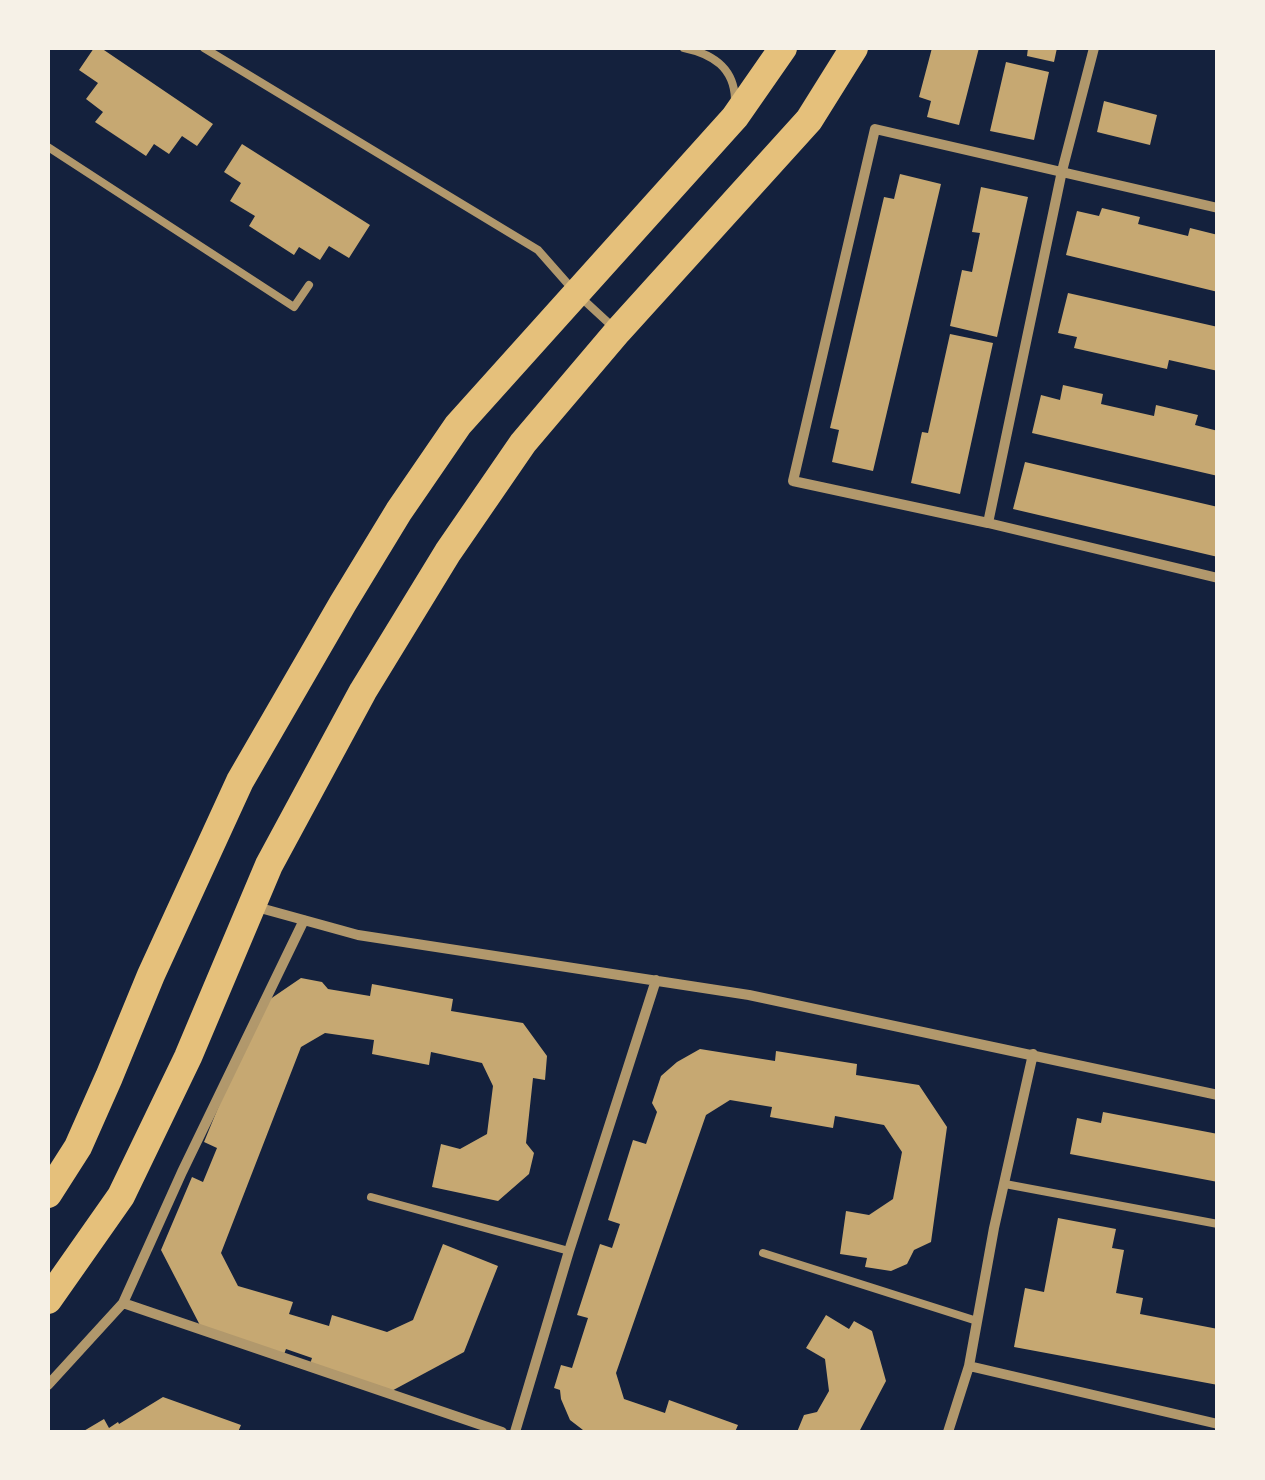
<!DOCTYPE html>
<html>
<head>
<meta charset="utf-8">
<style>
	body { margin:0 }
	#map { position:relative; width:1265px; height:1480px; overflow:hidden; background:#14213d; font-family:Cabin,sans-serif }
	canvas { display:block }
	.frame { position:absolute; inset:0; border:50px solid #f6f1e7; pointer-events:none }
</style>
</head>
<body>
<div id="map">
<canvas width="1265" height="1480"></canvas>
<div class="frame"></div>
</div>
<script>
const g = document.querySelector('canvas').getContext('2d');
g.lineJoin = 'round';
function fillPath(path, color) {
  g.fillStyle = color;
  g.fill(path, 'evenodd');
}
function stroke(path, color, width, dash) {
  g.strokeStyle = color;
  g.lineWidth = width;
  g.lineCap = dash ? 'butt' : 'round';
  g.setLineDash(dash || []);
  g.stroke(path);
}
const building = new Path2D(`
	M94,48h7l112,76 -16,22 -15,-10 -13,18 -15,-10 -8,12 -51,-34 8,-10 -17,-13 12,-16 -19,-13z
	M932,48h47l-20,77 -32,-8 4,-16 -12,-4z
	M1028,48h29l-3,14 -27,-6z
	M1006,62l43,10 -15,68 -44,-9z
	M1104,101l53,14 -7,30 -53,-13z
	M242,144l128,81 -21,33 -20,-12 -9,14 -21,-13 -5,8 -45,-29 6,-10 -25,-15 11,-18 -17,-11z
	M900,174l41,10 -68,287 -41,-9 7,-32 -9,-2 54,-231 10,2z
	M981,187l47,10 -31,140 -47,-11 12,-56 10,2 8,-39 -8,-1z
	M1102,208l38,9 -2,7 50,12 2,-8 28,7v57l-152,-37 11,-44 22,5z
	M1068,293l150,34v44l-49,-11 -2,9 -93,-21 3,-11 -19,-4z
	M950,334l43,9 -33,151 -49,-11 11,-51 6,1z
	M1063,385l40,9 -2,10 53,12 2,-11 42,10 -3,10 23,6v45l-186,-43 9,-38 19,5z
	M1025,462l193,45v50l-205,-48z
	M301,978l21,4 6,7 42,7 2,-12 81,15 -2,12 72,12 24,33 -2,24 -12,-2 -7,65 8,10 -5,21 -31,27 -66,-14 9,-43 19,5 27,-15 6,-48 -11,-23 -51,-11 -2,13 -57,-11 2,-14 -49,-7 -24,14 -80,206 17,33 55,16 -4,12 40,12 3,-11 55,17 26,-12 30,-76 55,22 -34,86 -78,42 -77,-27 3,-9 -26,-9 -4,11 -78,-27 -43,-83 31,-73 11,5 14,-34 -13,-6 56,-136z
	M700,1049l75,12 1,-10 81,13 -1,11 63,10 28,42 -16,115 -17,8 -7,14 -16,7 -26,-4 2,-9 -27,-4 6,-43 23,4 24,-16 9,-47 -18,-27 -49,-9 -2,12 -63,-11 2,-10 -42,-7 -24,15 -90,258 8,26 41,14 4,-13 69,25 -3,7h-153l1,-2 -13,-10 -9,-21 -1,-9 -6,-2 7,-23 11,3 16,-50 -11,-3 23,-71 12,4 8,-24 -12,-4 25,-80 13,4 11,-32 -5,-9 9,-27 16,-14z
	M1103,1112l115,22v48l-148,-28 7,-36 24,5z
	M1058,1218l58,11 -4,19 12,2 -8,43 27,5 -3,16 78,15v56l-204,-38 11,-59 19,4z
	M826,1315l23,14 5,-8 18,10 14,50 -27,51h-62l7,-17 13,-3 12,-21 -4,-32 -19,-11z
	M163,1397l78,28 -3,7h-156l22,-13 5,9 9,-6 1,2z`);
const service = new Path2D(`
	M204,48l334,202 37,42 39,36
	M684,48c29,6 50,20 51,51
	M48,147l246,160 15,-22
	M1005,1184l213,40
	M371,1197l198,54
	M763,1253l214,68`);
const minor = new Path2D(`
	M1218,208l-343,-79 -82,352 195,42 230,55
	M988,523l74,-352 32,-123
	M253,906l105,29 391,60 469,100
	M123,1303l379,129
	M969,1366l249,58
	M48,1385l75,-82 59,-131 122,-252
	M515,1432l54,-181 87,-271
	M948,1432l21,-66 25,-138 39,-174`);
const trunk = new Path2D(`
	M48,1194l30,-47 31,-70 42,-102 89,-194 103,-178 56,-92 59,-86 277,-308 48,-69
	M48,1300l73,-104 67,-139 81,-192 94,-174 85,-139 75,-109 95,-112 191,-211 45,-72`);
fillPath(building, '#c6a872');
stroke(service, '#b1986c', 8);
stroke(minor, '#b1986c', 10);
stroke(trunk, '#e5c07b', 28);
</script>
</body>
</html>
